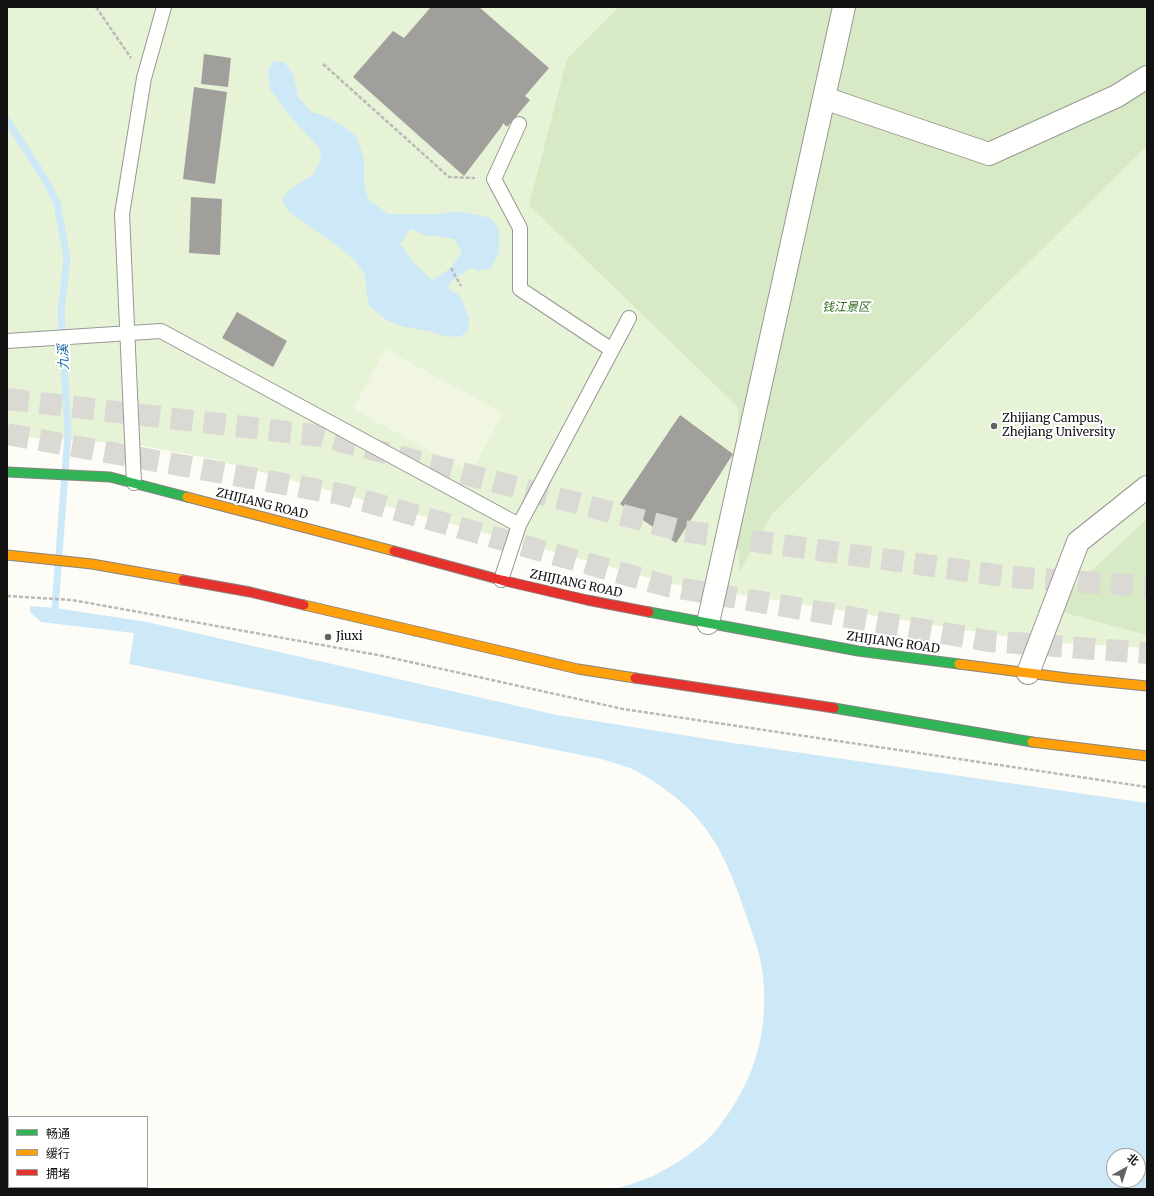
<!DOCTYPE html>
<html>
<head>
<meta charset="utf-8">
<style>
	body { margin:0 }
	#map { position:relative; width:1154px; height:1196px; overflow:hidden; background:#fdfcf7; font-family:Merriweather,"Noto Sans SC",serif }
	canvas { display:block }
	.frame { position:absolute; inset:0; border:8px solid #111; pointer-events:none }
	.legend { position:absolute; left:8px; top:1116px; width:140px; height:72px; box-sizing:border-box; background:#fff; border:1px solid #a0a0a0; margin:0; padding:5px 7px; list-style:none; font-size:12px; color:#111 }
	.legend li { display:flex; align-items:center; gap:8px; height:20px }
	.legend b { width:20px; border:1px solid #a0a0a0 }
	.north { position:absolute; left:1106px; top:1148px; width:40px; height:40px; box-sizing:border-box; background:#fff; border:1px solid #a0a0a0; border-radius:50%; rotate:39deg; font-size:11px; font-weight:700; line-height:16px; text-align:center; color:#111 }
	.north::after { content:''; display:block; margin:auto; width:14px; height:18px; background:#646362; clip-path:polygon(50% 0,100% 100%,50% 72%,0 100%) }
</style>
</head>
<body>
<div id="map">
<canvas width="1154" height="1196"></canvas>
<div class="frame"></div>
<ul class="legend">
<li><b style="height:5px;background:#30b455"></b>畅通</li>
<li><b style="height:5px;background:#ff9f0a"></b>缓行</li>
<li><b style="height:5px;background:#e5322d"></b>拥堵</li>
</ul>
<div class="north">北</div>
</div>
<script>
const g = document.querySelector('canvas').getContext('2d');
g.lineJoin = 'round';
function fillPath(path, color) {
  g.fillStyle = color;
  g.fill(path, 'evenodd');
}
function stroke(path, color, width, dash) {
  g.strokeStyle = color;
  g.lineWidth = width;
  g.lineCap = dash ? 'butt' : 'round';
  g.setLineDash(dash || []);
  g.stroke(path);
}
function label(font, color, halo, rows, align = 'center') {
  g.font = font + ' Merriweather,"Noto Sans SC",serif';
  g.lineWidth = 4;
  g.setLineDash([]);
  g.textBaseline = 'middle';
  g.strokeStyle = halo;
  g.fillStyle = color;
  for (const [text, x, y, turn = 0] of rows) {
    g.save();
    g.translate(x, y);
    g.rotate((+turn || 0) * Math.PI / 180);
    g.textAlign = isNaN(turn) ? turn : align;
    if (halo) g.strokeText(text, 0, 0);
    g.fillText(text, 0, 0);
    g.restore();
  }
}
const green = new Path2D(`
	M7,7h1140v641l-104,-6 -371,-58 -459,-125 -81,-15 -125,-8z`);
const forest = new Path2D(`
	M619,7h528v139l-375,368 -33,59 -1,-166 -209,-202 38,-146z
	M1147,519v116l-97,-26z`);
const pitch = new Path2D(`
	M385,349l118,64 -32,60 -118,-64z`);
const water = new Path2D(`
	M273,61l11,1 9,12 5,23 13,15 14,4 18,10 13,10 8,23v24l4,16 20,15h50l20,-3 33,7 8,12v22l-8,16 -13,3 -8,-3 -21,15v6l11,7 9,22 -1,13 -9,6 -14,-1 -17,-5 -23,-4 -17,-6 -19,-15 -3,-17 -1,-14 -8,-12 -14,-13 -55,-39 -6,-11 7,-10 25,-16 6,-13 1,-11 -32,-35 -19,-26 -2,-19zM410,229l17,7h12l15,3 8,13 -11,16 -19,12 -18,-17 -14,-19z
	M30,606l25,2 92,14 410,93 176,28 414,60v386h-532c13,-4 26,-8 38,-13 16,-8 34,-19 48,-31 12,-9 21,-22 29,-34 28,-42 38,-85 33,-135 -2,-22 -11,-43 -18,-64 -17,-50 -34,-90 -79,-122 -11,-8 -23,-16 -36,-22 -9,-3 -19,-6 -29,-9l-472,-95 5,-31 -93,-11 -11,-10zM1114,1156h24v24h-24z`);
const stream = new Path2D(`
	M7,120l36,56 14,27 10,55 -6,53 7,122 -13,175`);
const building = new Path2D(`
	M431,7h48l70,61 -24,28 5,4 -23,27 -4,-4 -1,3 -38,50 -111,-99 40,-46 11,7z
	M204,54l27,4 -3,29 -27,-3z
	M194,87l33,5 -12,92 -32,-5z
	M191,197l31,2 -2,56 -31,-2z
	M237,312l50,29 -14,26 -51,-29z
	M680,415l53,39 -57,89 -56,-39z`);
const highwayTunnel = new Path2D(`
	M7,399l314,37 362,95 328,46 136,9
	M7,434l333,60 327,92 322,55 158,12`);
const path = new Path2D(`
	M96,7l35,51
	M323,64l126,113 26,1
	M451,268l10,18
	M7,596l65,4 311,56 240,53 524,78`);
const lane = new Path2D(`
	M519,124l-25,55 26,49v61l92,61
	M7,341l154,-10 358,194 -18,55
	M134,483l-12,-269 22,-136 20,-71
	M519,525l110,-207`);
const street = new Path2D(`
	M824,98l165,56 128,-58 30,-19
	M708,623l136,-616
	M1028,673l50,-131 69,-55`);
const fast = new Path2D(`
	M7,472l103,5 77,20
	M649,612l209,39 101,13
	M834,708l198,34`);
const slow = new Path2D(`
	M187,497l207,54
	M7,555l85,9 91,16
	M304,605l274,64 57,9
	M959,664l108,14 80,8
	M1032,742l115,14`);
const jam = new Path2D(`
	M394,551l107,29 86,20 62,12
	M183,580l67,12 54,13
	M635,678l199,30`);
const markers = [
	[994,426,4,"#646362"],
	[328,637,4,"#646362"]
];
const parkNames = [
	["钱江景区",846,308]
];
const poiNames = [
	["Zhijiang Campus,",1002,419],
	["Zhejiang University",1002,433],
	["Jiuxi",336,637]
];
const streetNames = [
	["ZHIJIANG ROAD",262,504,14],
	["ZHIJIANG ROAD",576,584,12],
	["ZHIJIANG ROAD",893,643,8]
];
const waterNames = [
	["九溪",64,357,-93]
];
fillPath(green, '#e7f3d7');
fillPath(forest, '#d8eac5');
fillPath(pitch, '#f0f6e1');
fillPath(water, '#cde8f7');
stroke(stream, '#cde8f7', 7);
fillPath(building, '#a19f9c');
stroke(highwayTunnel, '#dad9d4', 22, [22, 11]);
stroke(lane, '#979795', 16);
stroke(street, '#979795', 24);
stroke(fast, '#858482', 11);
stroke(slow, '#858482', 11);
stroke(jam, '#858482', 11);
stroke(path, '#b9b9b8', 2.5, [4, 2]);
stroke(lane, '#fffffe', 14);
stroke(street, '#fffffe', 22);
stroke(fast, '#30b455', 9);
stroke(slow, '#ff9f0a', 9);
stroke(jam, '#e5322d', 9);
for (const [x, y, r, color] of markers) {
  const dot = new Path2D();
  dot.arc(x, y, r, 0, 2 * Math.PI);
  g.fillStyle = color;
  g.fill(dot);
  stroke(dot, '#fff', 1.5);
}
label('italic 12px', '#2f6b1f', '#fff', parkNames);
label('12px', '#111', '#fff', poiNames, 'left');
label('12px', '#111', '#fff', streetNames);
label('italic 13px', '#1768a6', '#fff', waterNames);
</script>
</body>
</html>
